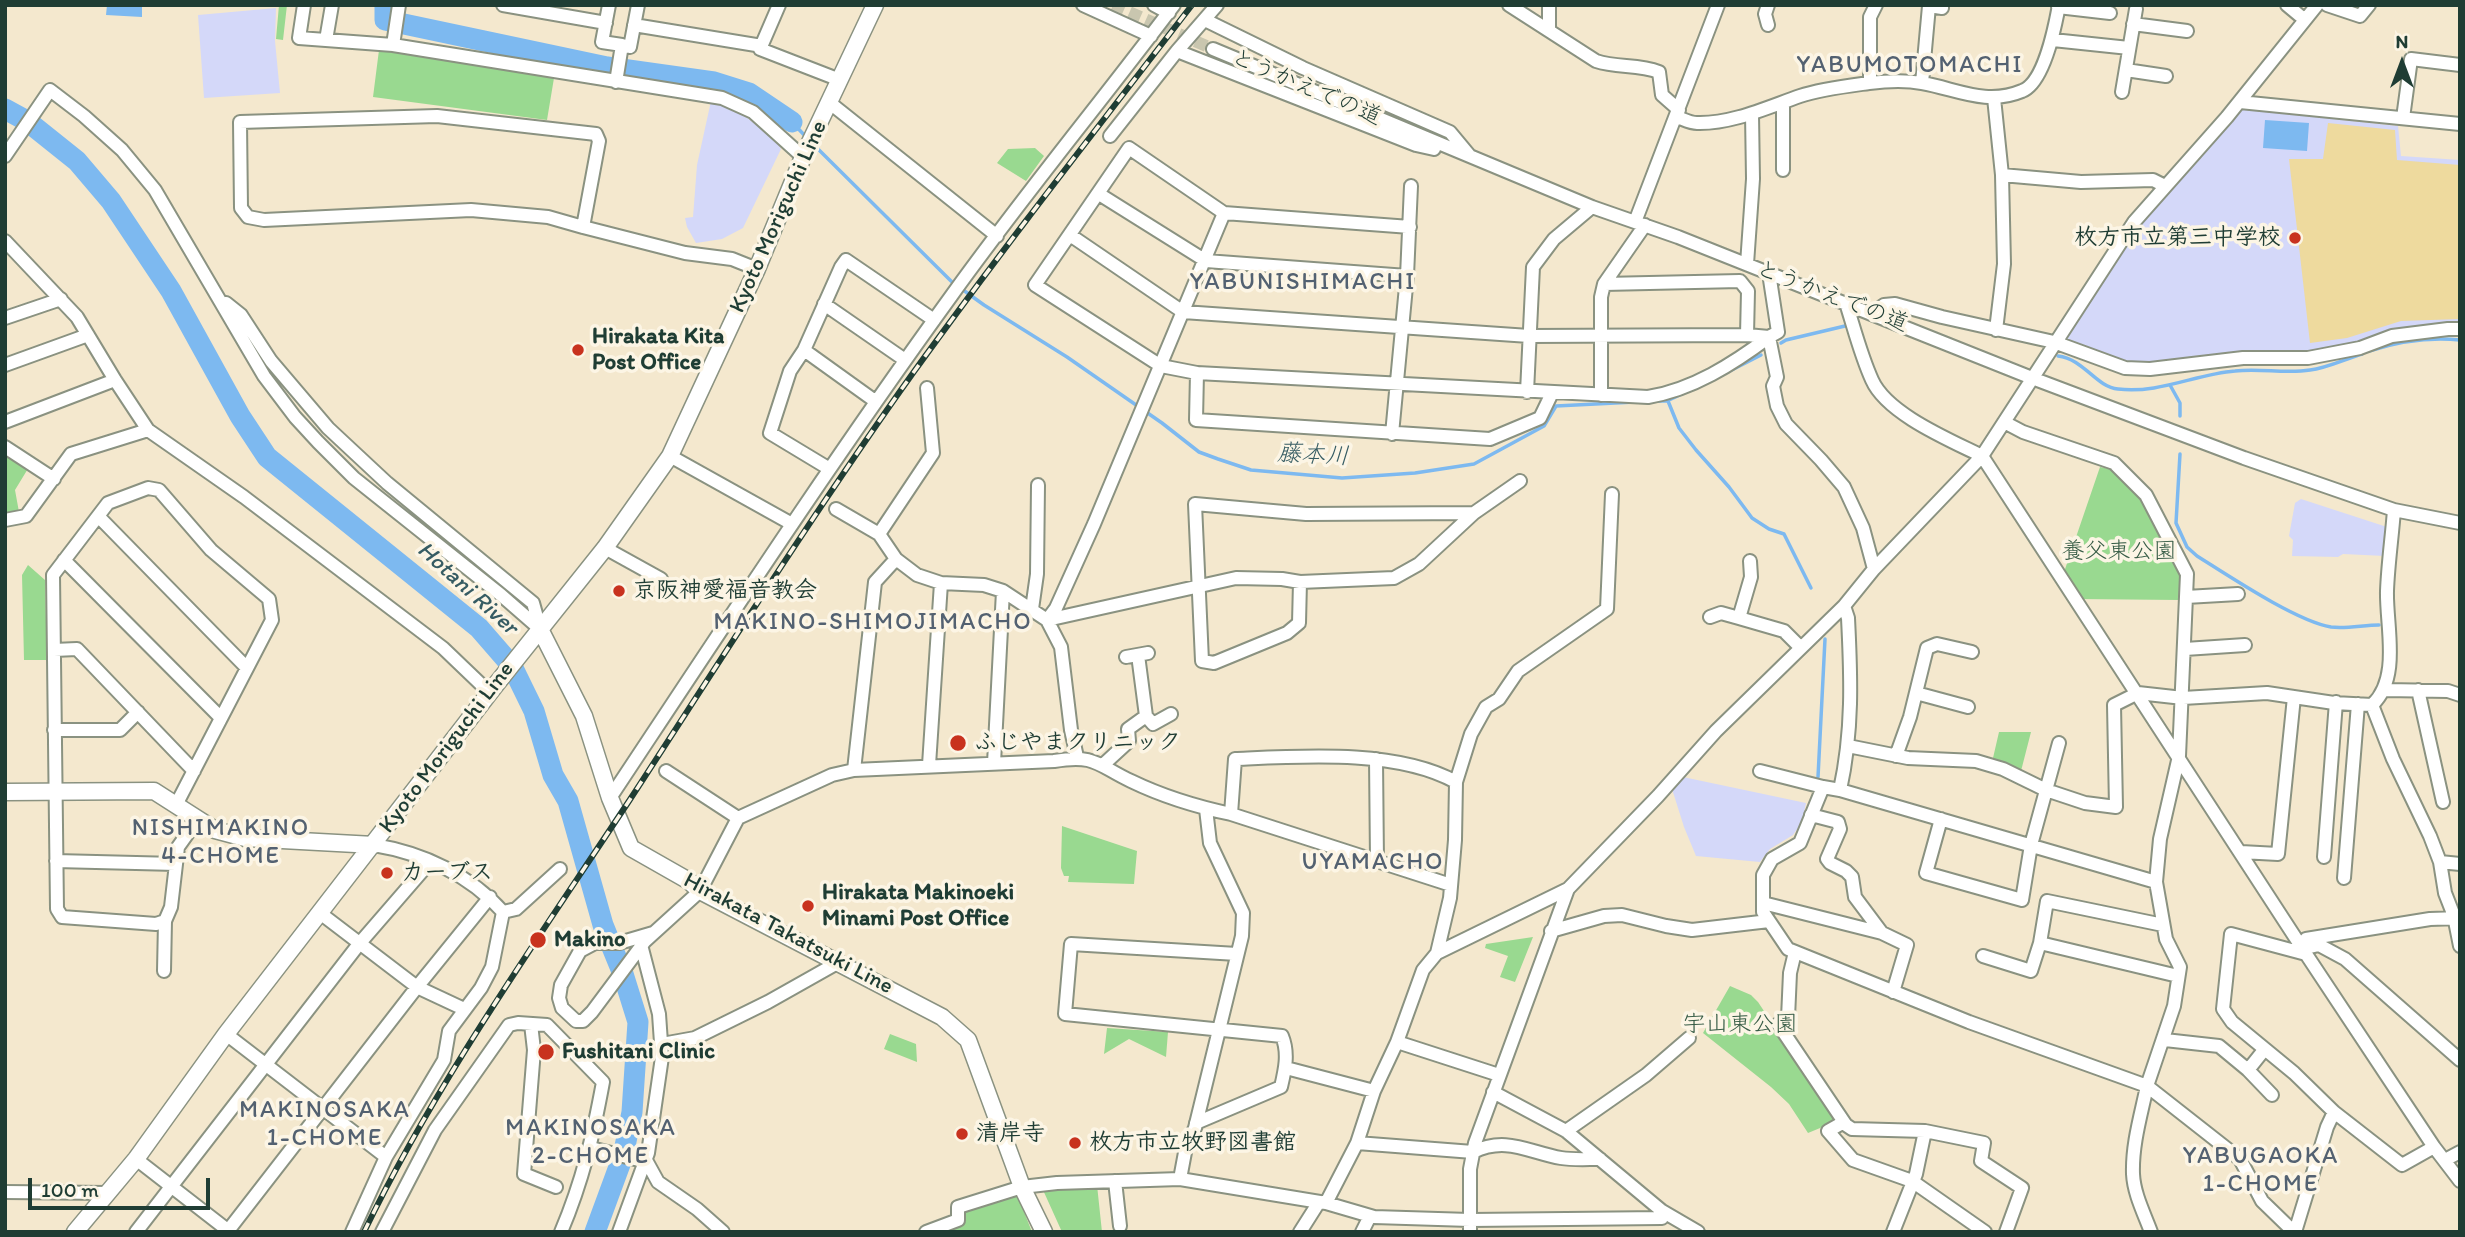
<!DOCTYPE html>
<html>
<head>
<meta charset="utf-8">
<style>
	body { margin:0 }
	#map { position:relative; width:2465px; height:1237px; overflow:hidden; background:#f4e8ce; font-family:Itim,sans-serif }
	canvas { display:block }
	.frame { position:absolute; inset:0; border:7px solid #1f3d34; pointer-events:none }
	.north { position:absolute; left:2367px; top:28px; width:70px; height:70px; -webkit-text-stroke:5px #fcf5e5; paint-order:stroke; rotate:0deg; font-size:19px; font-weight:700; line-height:28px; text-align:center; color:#1f3d34 }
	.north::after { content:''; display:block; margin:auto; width:24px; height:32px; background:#1f3d34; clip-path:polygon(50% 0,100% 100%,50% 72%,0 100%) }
	.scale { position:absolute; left:28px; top:1178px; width:182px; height:32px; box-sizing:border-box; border:4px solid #1f3d34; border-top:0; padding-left:9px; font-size:21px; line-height:24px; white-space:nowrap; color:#1f3d34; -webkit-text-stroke:5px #fcf5e5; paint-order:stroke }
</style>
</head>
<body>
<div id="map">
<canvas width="2465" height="1237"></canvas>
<div class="frame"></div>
<div class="north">N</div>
<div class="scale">100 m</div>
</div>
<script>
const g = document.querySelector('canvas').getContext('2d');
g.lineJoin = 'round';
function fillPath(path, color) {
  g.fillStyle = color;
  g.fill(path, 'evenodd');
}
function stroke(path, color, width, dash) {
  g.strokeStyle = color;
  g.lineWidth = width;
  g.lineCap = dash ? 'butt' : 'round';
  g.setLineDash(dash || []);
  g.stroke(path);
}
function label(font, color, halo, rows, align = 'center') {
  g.font = font + ' Itim,"Klee One",sans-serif';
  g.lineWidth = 7;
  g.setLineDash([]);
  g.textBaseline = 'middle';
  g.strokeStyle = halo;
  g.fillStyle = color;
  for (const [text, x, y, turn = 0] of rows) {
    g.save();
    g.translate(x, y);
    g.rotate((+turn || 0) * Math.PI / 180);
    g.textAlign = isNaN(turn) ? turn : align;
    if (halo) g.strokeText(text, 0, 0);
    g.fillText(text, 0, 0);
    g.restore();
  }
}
const built = new Path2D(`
	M276,8l-1,33 5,52 -76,5 -6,-83z
	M711,101l24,7 41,33 5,8 -38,79 -21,11 -26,4 -9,-16 -2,-9 8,-1 4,-52z
	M2242,109l156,17 3,30 59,4v164l-35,2 -34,5 -31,11 -47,9 -162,12 -26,-2 -60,-23 77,-116z
	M2301,499l86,28 -2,29 -42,-2 -5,3 -46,-1 1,-16 -4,-4 6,-33z
	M1683,777l123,26 -4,19 -9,13 -23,14 -10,13 -64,-6 -12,-29 -12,-38z`);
const green = new Path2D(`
	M279,5h8l-4,35 -7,-1z
	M379,50l175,28 -7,42 -174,-23z
	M1035,148l9,8 -18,25 -29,-18 11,-14z
	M5,453l24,14 -14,23 4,22 -14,3z
	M2100,467l10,2 32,30 37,74v27l-103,-1 -14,-21z
	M28,565l17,15 2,80h-23l-2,-85z
	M1999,732h32l-10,39 -28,-13z
	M1062,826l75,25 -3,33 -66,-2 1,-6h-5l-3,-8z
	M1533,937l-18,45 -15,-5 8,-21 -23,-8 1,-4z
	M1730,986l21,9 7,7 79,119 -29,12 -19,-29 -18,-17 -68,-54z
	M1107,1028l61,4 -2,25 -37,-18 -25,15z
	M890,1034l26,10 1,18 -33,-13z
	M1097,1185l5,47h-40l-19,-42z
	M1017,1194l15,38h-96l31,-21z`);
const sand = new Path2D(`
	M2328,123l67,7 2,30 63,5v154l-59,2 -54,17 -37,5 -21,-184h34z`);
const water = new Path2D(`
	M107,5h35v12l-36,-2z
	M2265,120l44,3 -2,28 -44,-3z`);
const stream = new Path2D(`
	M792,122l15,16
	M815,146l137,136 32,23 83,52 95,66 37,29 19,7 33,11 91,8 73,-5 59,-9 70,-38 12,-20 79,-4
	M1781,343l5,-3 59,-14
	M2369,351c28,-9 61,-14 91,-11
	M2058,356c26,3 38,31 60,33 41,5 78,-15 117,-18 25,-3 51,3 75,-1 17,-2 35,-11 52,-16
	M1720,376l41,-21
	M2170,385l10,18v13
	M1669,400l15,-7
	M1654,401h14l11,27 17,22 33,37 23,31 17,11 15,5 27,54
	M2180,454l-4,69 11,24 10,9c32,20 99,65 134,71 15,2 33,-2 48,-2
	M1818,777l7,-138`);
const river = new Path2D(`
	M385,5v15l222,47 107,15 35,11 43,29
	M5,109l22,12 50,40 34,40 60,90 69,125 27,41 212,171 33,38 22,45 19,64 15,26 35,124 20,49 15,48 -6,90 -9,44 -28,76`);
const minorTunnel = new Path2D(`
	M1113,5l100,44`);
const minor = new Path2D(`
	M304,5l-5,33 94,7 329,53 31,14 50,45
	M503,5l103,18
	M609,5l-7,37 20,3
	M779,5l-19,44 80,31
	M1083,5l68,31
	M1154,5l15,8
	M1509,5l87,56c21,7 42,3 63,11l3,23 17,15
	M2287,5l18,15
	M2327,5l33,11 9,-11
	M2058,7l52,6
	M1205,20l98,48 147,64 20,24
	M2133,24l54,7
	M634,25l128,21
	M1768,25l-3,-11 3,-9
	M1549,30v-25
	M326,40l6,-35
	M2053,40l76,8
	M393,45l6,-40
	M1213,49l379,158 86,30 354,141 212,80 150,52 66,13
	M1177,51l239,94 18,4
	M2126,70l40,6
	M616,82l6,-37 8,2 8,-42
	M1870,83v-66l6,-12
	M1922,83l7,-77 13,2v-3
	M2122,92l14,-83
	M1994,98l8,77 2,89 -8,66
	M2240,102l220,22
	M830,103l167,133
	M1783,103v67
	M437,116l159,18 3,7 -16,86 -35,-10 -77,-7 -207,10 -16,-3 -7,-9 -1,-86z
	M1677,117c6,2 13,6 20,6 35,1 71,-16 103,-27 21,-7 47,-10 69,-13 17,-2 36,-3 53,0 35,6 64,23 100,8 22,-8 33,-64 37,-86
	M2403,118l8,-59 49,6
	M1110,136l67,-85 40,-46
	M5,156l45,-66 34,26 38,34 33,40 109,186 31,41 23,25 36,36 147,117 39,34
	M2002,175l79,7 72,-2 12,6
	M1099,194l107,67 201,15
	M1635,222l83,-217
	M583,227l102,26 47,6 25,10
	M1410,227l-186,-14 -95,-65 -94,137 126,81 36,7 -1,47 294,19 50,-21 12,-25
	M1070,235l113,77 346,24 218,-1 22,2
	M5,241l72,76 38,63 33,50 96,67 199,151 47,45
	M1747,264l6,-85 -1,-65
	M1769,273l9,59 -9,5 8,40 -4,9 4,20 9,18 35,36 23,27 19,41 11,41
	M1604,284l136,-3 8,10 -1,44
	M226,303l15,12 30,46 57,67 59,55 146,120 7,25
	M1846,303c8,25 15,53 26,77 15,34 78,60 110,76l324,498 128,193 26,34
	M824,304l81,56
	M1871,314l13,-9 11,-1 47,13 112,25 71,26 25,1 93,-11h65l52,-10 32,-12 56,-7h12
	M5,318l56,-19
	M804,350l71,51
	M5,365l83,-30
	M1197,373l451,24c44,-7 85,-33 121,-60
	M1527,392l6,-125 21,-28 38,-32
	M1601,395v-98l3,-13 41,-59
	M5,422l110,-42
	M2004,422l19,10 91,31 32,32 41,79 -8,182 -19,83 -4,43 10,57 14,28 -6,39 -27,80 93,73 22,42 32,31
	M1392,434l15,-158 4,-90
	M5,447l49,32
	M670,456l122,68
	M828,468l-58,-35 20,-62 14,-21 37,-83 5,-7 88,60
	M836,509l43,25 17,25 21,16 24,8 43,2 19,6 44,29 14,27 10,83 6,27
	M98,516l149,152
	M5,520l21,-4 45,-62 77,-24
	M879,534l54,-81 -6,-65
	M605,548l56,31
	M896,559l-21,23 -21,188 200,-9c42,-7 43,4 77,20 31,15 67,26 100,33l220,71
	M64,560l157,158
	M1750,561l1,16 -12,41 45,13 16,16
	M1300,582l-1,41 -12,10 -73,30 -12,-2 -7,-157 111,10 168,-1
	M2186,597l52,-3
	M1032,609l5,-35 1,-89
	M1710,617l11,-4 18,5
	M1047,620l189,-42 46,1 18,3 94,-4 25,-14 55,-51 46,-32
	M1047,620l9,-12 38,-84 130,-311
	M2185,649l60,-4
	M54,650l23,-1 117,122
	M1126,657l22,-4
	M2385,690l63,1 12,4
	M2418,690l25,112
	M1916,693l52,14
	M2372,705l21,54 37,77 10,26 5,31 9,23 6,30
	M1146,716l7,8 18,-10
	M54,730h66l18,-18
	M1848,746l60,12 68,3 27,8 43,21 39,13 31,4 -2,-102 24,-12 45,5 84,-5 67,10 38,2c29,-27 14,-79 15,-114 1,-27 5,-54 7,-81
	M1896,756l14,-39 17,-69 10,-4 35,8
	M1376,759l1,102
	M994,763l9,-172
	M1104,764l25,-23 -1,-12 18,-13 -8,-61
	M929,765l12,-182
	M666,771l72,47
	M1760,771l63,16
	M1456,782l15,-48 15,-27 13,-8 19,-28 89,-62 5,-115
	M1840,790c13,-59 11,-113 8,-172l-4,-12
	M610,798c112,-169 223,-339 342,-503 71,-99 149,-193 222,-290
	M176,805l96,-185 -3,-21 -58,-49 -52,-60 -11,-2 -40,15 -55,72 4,334 5,8 94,7 9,-3 6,-14 7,-60 20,-28
	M1231,814l4,-55c66,-3 162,-10 221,23l-1,58 -5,58 -13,55
	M1811,815l27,7 2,7 -13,30 3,4 16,8 6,6 3,20 27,36
	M1941,819l-15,54 96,27 9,-55 28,-102
	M374,845c49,8 96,30 129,67
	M2241,852l37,2 16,-157
	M2324,857l12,-155
	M56,861l120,3
	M2440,862l20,2
	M2344,878l14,-174
	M1763,903l119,30 25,12 -14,47
	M503,912l13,-3 44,-40
	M320,913l97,74 47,22
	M2163,925l-116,-24 -7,42 138,33
	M1551,931l53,-15 18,-1 44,11 26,4 77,-9
	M653,933l-34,10h-24l-15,8 -19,34 -2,13 3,10 14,13h7l9,-9 53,-71 55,-50 38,-73 94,-43 22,-5
	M2306,939l124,-20 30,-1
	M2307,939l3,8 9,-2 26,14 115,101
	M1795,952l-5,21 -2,45 -10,6 68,101 6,4 73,2 59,12 -3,18 41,27 -16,44
	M2306,954l-75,-20 -8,75 9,13 62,51 40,39
	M1983,956l48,15 9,-28
	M164,971l1,-50
	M531,1024l3,26 -10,124 32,13
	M226,1034l160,123
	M2165,1040l54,6 29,24 16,-20
	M1397,1042l102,33
	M662,1044l33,-6 73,-36 71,-40
	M1286,1068l88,23
	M2248,1070l24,25
	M1493,1092l73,39 96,80 36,21
	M1844,1122l-16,9 25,29 59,21 73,51
	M1196,1123l85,-36c4,-17 8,-34 1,-51l-217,-22 6,-70 166,10
	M1566,1131l80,-56 43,-37
	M1357,1143l116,9c33,-16 55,0 88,6 12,2 26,1 39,1
	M591,1148l56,14 11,20 39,27 26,23
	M136,1159l94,73
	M2445,1160l15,-8
	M1180,1179l6,-32 9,-19 47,-192 1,-23 -33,-70 -4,-34
	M1115,1181l5,45
	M5,1192l104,1
	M1326,1203l31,-60 17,-52 23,-49 26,-72 14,-17 131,-64
	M136,1232l223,-288 71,-82
	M227,1232l190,-245 73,-90
	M352,1232l34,-75 58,-97 5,-29 32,-43 11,-21 11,-55
	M382,1232l53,-102 74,-105 9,-2 29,2 56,57c-10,54 -20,98 -42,150
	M619,1232l29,-79 14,-96 -3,-43 -19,-73
	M926,1232l32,-12v-13l64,-20 35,-4 123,-4 146,24 48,14 96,3 192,-2
	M1300,1232l19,-30
	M1362,1232l8,-16
	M1470,1232v-63l5,-26 93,-254 90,-93 58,-65 128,-125 30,-37 108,-113 152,-234 93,-105 90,-112
	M1893,1232l23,-58 9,-43
	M2151,1232c-7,-19 -17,-38 -18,-58 -1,-30 8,-59 14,-88l-178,-64 -181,-73 -25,-37v-37l9,-16 28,-16 23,-56 17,3 316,92
	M2295,1232l32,-105 7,-15 68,53 32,-18`);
const major = new Path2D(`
	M540,629l44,87 26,82 21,50 58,33 11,10 242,126 26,23 54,147 22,45
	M5,792l149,-1 61,39 30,8 129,7
	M75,1232l61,-73 90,-125 268,-347 111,-139 65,-92 87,-187 46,-112 72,-152`);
const rail = new Path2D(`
	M364,1232c74,-153 172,-290 265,-431 93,-143 185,-289 284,-428 90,-125 185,-246 279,-368`);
const markers = [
	[2295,238,7,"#c8321e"],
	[578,350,7,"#c8321e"],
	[619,591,7,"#c8321e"],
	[958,743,9,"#c8321e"],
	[387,873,7,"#c8321e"],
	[808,906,7,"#c8321e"],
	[538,940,9,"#c8321e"],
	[546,1052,9,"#c8321e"],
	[962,1134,7,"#c8321e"],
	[1075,1143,7,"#c8321e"]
];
const streetNames = [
	["とうかえでの道",1306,88,23],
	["Kyoto Moriguchi Line",779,217,-66],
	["とうかえでの道",1832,297,21],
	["Kyoto Moriguchi Line",447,748,-53],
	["Hirakata Takatsuki Line",788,934,28]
];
const poiNames = [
	["枚方市立第三中学校",2281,238,"right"],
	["Hirakata Kita",592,337],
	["Post Office",592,363],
	["京阪神愛福音教会",633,591],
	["ふじやまクリニック",974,743],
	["カーブス",401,873],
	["Hirakata Makinoeki",822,893],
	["Minami Post Office",822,919],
	["Makino",554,940],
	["Fushitani Clinic",562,1052],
	["清岸寺",976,1134],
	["枚方市立牧野図書館",1089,1143]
];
const parkNames = [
	["養父東公園",2119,552],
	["宇山東公園",1740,1025]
];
const neighbourhoodNames = [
	["YABUMOTOMACHI",1910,66],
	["YABUNISHIMACHI",1303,283],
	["MAKINO-SHIMOJIMACHO",873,623],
	["NISHIMAKINO",221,829],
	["4-CHOME",221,857],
	["UYAMACHO",1373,863],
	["MAKINOSAKA",325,1111],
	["1-CHOME",325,1139],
	["MAKINOSAKA",591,1129],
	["2-CHOME",591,1157],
	["YABUGAOKA",2261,1157],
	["1-CHOME",2261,1185]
];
const waterNames = [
	["藤本川",1313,456,3],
	["Hotani River",467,589,42]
];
fillPath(built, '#d4d8f9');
fillPath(green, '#99d990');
fillPath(sand, '#eeda9e');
fillPath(water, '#7db9f0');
stroke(stream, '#7db9f0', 3.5);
stroke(river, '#7db9f0', 21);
stroke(minorTunnel, '#c9c6af', 12, [12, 6]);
stroke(minor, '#8a9281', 16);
stroke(major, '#8a9281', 19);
stroke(minor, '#fff', 12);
stroke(major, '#fff', 16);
stroke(rail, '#1f3d34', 6);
stroke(rail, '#fcf5e5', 3.5, [10]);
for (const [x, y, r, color] of markers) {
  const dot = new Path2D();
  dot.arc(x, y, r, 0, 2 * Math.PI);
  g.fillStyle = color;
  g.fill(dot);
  stroke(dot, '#fcf5e5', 2.5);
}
label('23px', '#1f3d34', '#fcf5e5', streetNames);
label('bold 23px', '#1f3d34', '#fcf5e5', poiNames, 'left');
label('23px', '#375c46', '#fcf5e5', parkNames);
g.letterSpacing = '2px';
label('24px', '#536171', '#fcf5e5', neighbourhoodNames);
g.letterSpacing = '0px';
label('italic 24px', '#365c63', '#fcf5e5', waterNames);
</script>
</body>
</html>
